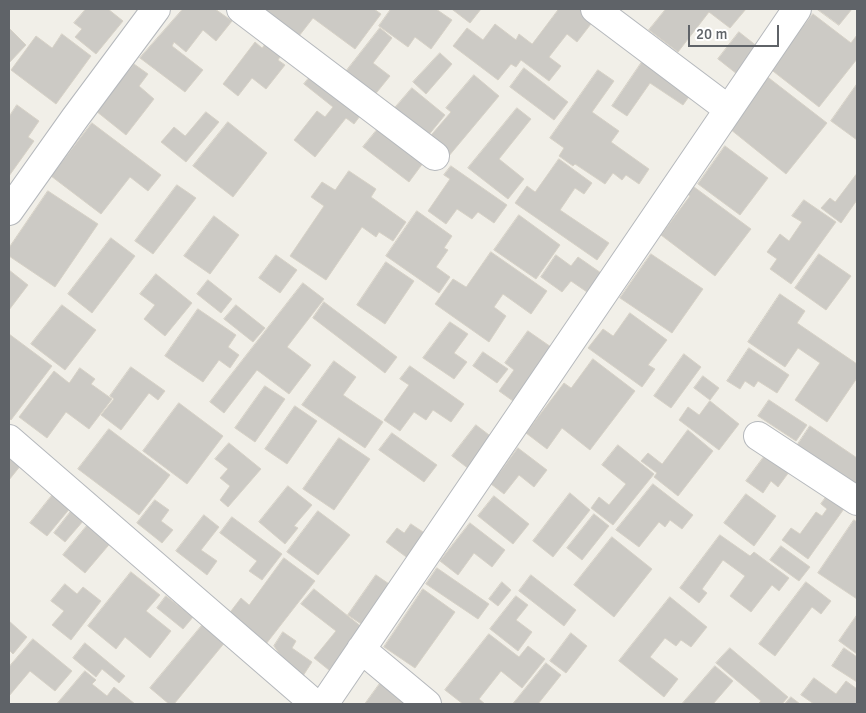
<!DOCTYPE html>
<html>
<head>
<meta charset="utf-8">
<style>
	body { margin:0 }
	#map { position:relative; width:866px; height:713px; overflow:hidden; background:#f1efe8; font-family:Signika,sans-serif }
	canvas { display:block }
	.frame { position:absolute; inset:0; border:10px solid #5f6368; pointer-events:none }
	.scale { position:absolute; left:688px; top:25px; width:91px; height:22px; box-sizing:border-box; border:2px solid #5f6368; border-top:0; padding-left:6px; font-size:15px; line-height:18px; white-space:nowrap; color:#5f6368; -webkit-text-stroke:4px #fff; paint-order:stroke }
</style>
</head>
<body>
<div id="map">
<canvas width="866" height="713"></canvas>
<div class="frame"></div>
<div class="scale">20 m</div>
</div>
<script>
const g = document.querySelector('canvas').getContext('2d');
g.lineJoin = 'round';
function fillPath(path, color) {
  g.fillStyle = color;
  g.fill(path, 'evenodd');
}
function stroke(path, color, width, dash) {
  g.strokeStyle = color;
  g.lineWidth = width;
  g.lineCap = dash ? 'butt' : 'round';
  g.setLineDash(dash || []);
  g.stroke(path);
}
const building = new Path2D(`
	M86,9h22l15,12 -27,33 -21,-17 7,-8 -8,-6z
	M183,9h32l17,12 -16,20 -13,-11 -17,22 -12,-10 -2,4 31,24 -18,22 -45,-34z
	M263,9h111l7,5 -26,35 -42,-31 -14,18z
	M391,9h45l16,11 -21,29 -16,-12 -7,10 -29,-21z
	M455,9h26l-11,14 -17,-13z
	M559,9h21l14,11 -17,22 -10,-8 -18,23 12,9 -12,15 -28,-21 -5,7 -5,-3 -13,16 -45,-34 14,-18 16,12 12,-16 21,16 3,-6 13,10z
	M666,9h80l-16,19 -21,-16 -31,40 -29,-22z
	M817,9h35l-13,16z
	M813,14l38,29 6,-8v24l-38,48 -50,-39z
	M9,28l17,17 -17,18z
	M380,28l12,10 -19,25 17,13 -17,21 -29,-23z
	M739,32l19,15 -21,27 -19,-15z
	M62,34l29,22 -35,48 -45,-34 25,-34 16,12z
	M268,40l15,12 -5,8 7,5 -19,24 -14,-11 -14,18 -15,-12 32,-42 7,6z
	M440,53l12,11 -26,30 -13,-12z
	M644,59l49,32 -10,14 -33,-22 -23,33 -15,-10z
	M134,64l14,10 -9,12 15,13 -28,36 -30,-24z
	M524,68l44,34 -14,18 -44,-33z
	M598,70l16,11 -22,31 27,19 -8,11 38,27 -10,15 -13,-9 -4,5 -9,-7 -8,11 -30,-20 -2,2 -14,-10 5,-8 -14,-10z
	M314,72l49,40 -9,12 -8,-6 -31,39 -21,-17 23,-29 8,6 8,-10 -29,-23z
	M474,75l25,21 -51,61 -21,-17 24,-28 -5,-4z
	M765,75l62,48 -41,51 -61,-49z
	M857,84v56l-26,-19z
	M412,88l33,27 -18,22 -33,-28z
	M17,105l22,16 -11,16 6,4 -25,35v-59z
	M517,108l14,11 -32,40 25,20 -16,20 -40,-31z
	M206,112l13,10 -33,40 -25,-20 13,-15 11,9z
	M228,122l39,31 -34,44 -40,-31z
	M92,123l69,52 -13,16 -18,-14 -29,37 -50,-38z
	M381,125l45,34 -17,23 -46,-35z
	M725,146l43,32 -28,37 -42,-31z
	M559,159l33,24 -8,11 -9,-6 -15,22 49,33 -12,17 -82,-57 12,-17 8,6z
	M451,166l56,39 -13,18 -16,-11 -6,7 -15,-10 -11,15 -18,-13 22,-32 -6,-4z
	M349,171l27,18 -5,8 35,25 -13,19 -14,-9 -3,5 -14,-10 -36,53 -36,-24 34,-50 -13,-9 11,-15 13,8z
	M856,175l1,25 -16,23 -20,-15 9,-10 5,4z
	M690,184l61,45 -36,47 -54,-41 29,-39 -6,-5z
	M177,185l19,13 -43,56 -18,-13z
	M48,191l50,33 -43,63 -46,-31v-8z
	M804,200l32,22 -45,62 -21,-15 7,-10 -10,-7 13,-18 9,7 13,-19 -10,-6z
	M417,211l35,25 -8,12 4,2 -12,17 14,10 -11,16 -53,-37z
	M519,215l41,30 -24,34 -42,-29z
	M214,216l25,19 -29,39 -26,-18z
	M111,238l24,18 -43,57 -24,-19z
	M491,252l56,39 -16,23 -28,-20 -9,13 12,9 -17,26 -54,-38 18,-25 13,8z
	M651,254l52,35 -31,44 -52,-35z
	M819,254l32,22 -25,34 -31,-22z
	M276,255l21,15 -17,23 -21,-15z
	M556,255l15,11 7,-9 23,16 -14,19 -16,-11 -9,11 -21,-15z
	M386,262l28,19 -29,43 -28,-19z
	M9,270l19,15 -19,25z
	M156,274l36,29 -27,33 -21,-17 11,-14 -15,-11z
	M208,280l24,19 -11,14 -24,-19z
	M303,283l21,16 -37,48 24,18 -22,29 -32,-24 -33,43 -14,-11z
	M780,294l25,17 -8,12 60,41v14l-30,44 -32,-22 25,-37 -22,-15 -13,19 -37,-25z
	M324,302l73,55 -12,16 -72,-55z
	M62,305l34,25 -31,40 -34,-26z
	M236,305l29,23 -12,14 -29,-23z
	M198,309l38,26 -8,12 11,8 -9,13 -11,-8 -16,22 -38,-26z
	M630,313l37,27 -19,25 7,4 -13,18 -54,-39 15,-19 10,7z
	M450,322l18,12 -14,19 13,9 -13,17 -31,-21z
	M528,331l23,16 -38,54 -14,-10 15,-21 -9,-7z
	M9,334l43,32 -41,54 -2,-2z
	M749,348l40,27 -12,18 -19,-12 -4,6 -9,-6 -5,8 -13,-8z
	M483,352l25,17 -11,14 -24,-17z
	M684,354l17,13 -30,41 -17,-12z
	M593,359l42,32 -45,59 -28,-22 -15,21 -21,-16 38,-50 7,5z
	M334,361l22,16 -13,18 40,27 -18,26 -63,-43z
	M410,366l54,38 -13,18 -18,-12 -7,10 -12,-8 -14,19 -16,-11 25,-35 -9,-6z
	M131,367l34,24 -7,9 -9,-7 -28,37 -20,-15 13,-16 -4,-3z
	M80,368l15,11 -4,5 21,15 -23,30 -23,-17 -19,26 -28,-21 35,-46 15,12z
	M703,376l16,12 -9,12 -16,-12z
	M265,386l20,13 -30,43 -20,-14z
	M769,400l38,25 -11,16 -38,-25z
	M710,401l29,23 -20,26 -40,-30 9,-13 11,8z
	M179,403l44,33 -36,48 -44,-33z
	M295,406l22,15 -30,43 -22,-15z
	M476,425l17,13 -24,31 -17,-13z
	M810,426l47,32v30l-61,-41z
	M109,429l61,46 -31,40 -61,-46z
	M688,430l25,21 -35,45 -24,-19 3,-4 -16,-12 7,-8 14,11z
	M392,433l45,32 -13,17 -45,-32z
	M339,438l31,21 -36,51 -31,-21z
	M229,443l32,26 -33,38 -8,-7 10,-14 -10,-8 8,-9 -13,-10z
	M618,445l36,29 -41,51 -22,-17 8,-11 10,8 17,-21 -24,-19z
	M9,447l16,13 -16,20z
	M518,448l29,22 -13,17 -15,-12 -15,19 -13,-10z
	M769,450l23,18 -14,19 -7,-6 -8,12 -17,-12z
	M653,484l40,31 -11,14 -12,-9 -5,7 -6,-5 -20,25 -23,-17z
	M288,486l24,19 -18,21 4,2 -13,16 -26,-22z
	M54,493l17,14 -24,29 -17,-13z
	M570,493l20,17 -37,47 -20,-16z
	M829,493l17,13 -38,53 -26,-19 9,-12 9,6 16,-22 6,4 5,-7 -6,-5z
	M746,494l30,22 -22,30 -30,-23z
	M494,496l35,28 -16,20 -35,-28z
	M155,500l14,10 -8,11 12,9 -11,13 -25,-20z
	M72,510l12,10 -19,22 -11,-9z
	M318,511l32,24 -32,40 -31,-23z
	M594,514l15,12 -27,34 -15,-12z
	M204,515l15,12 -18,23 16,11 -10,14 -31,-24z
	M232,517l50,37 -20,26 -13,-9 8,-10 -37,-28z
	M854,520l3,2v77l-39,-26z
	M90,522l23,18 -28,33 -22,-18z
	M470,523l35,27 -13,17 -18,-14 -16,22 -18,-14z
	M411,524l15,10 -17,25 -23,-17 11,-14 7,5z
	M720,535l30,21 4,-4 35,26 -10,13 -7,-6 -21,27 -21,-16 15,-20 -22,-16 -21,29 5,4 -8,10 -19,-15z
	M612,537l40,32 -38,48 -40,-32z
	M781,546l29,21 -11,14 -29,-21z
	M284,558l31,23 -49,63 -38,-29 13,-17 8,7z
	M437,568l52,36 -11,15 -52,-35z
	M131,572l29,23 -14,16 25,20 -21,27 -25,-21 -9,12 -28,-23z
	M376,575l16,11 -28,40 -16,-11z
	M531,575l45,35 -12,16 -45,-35z
	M502,582l9,8 -13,16 -9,-7z
	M806,582l25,19 -10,13 -9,-7 -37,49 -16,-12z
	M65,584l12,10 6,-7 18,14 -30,39 -19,-15 12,-14 -13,-10z
	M314,589l49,39 -34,42 -15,-12 22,-27 -35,-27z
	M423,589l32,23 -40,56 -31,-21z
	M166,596l27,21 -10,12 -26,-21z
	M516,596l12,9 -12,15 16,12 -14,19 -28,-22z
	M670,597l37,30 -16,20 -10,-7 -5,6 -11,-8 -15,19 28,22 -14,18 -45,-36z
	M857,615v39l-18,-13z
	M9,621l18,16 -14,17 -4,-4z
	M204,623l22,18 -52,63h-5l-19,-16z
	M283,632l13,9 -4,7 20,14 -13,20 -25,-36z
	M571,633l16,13 -21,27 -16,-12z
	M489,634l30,23 9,-11 17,13 -23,29 -21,-17 -22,28 6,5h-22l-18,-14z
	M33,639l39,32 -17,20 -25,-20 -21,25v-29z
	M85,643l40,33 -6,7 -17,-14 -6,8 -23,-19z
	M730,648l58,49 -6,7h-24l3,-3 -45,-38z
	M844,648l13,9v25l-25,-16z
	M546,663l15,12 -23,29h-25z
	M715,666l18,15 -20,23h-31z
	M85,671l11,9 -4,4 15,12 7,-9 21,17h-78z
	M814,678l22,16 10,-13 11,8v15h-43l-13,-9z
	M381,682l31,22h-47z
	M791,697l9,7h-15z`);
const minor = new Path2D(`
	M241,9l194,147
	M595,9l133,100
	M9,211l66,-93 81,-109
	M758,436l99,65
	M9,439l306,265
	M361,649l66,55
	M324,704l473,-695`);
fillPath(building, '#cccac5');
stroke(building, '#d6d1c6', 1);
stroke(minor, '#b5b8bc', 30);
stroke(minor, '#fff', 28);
</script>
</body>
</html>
